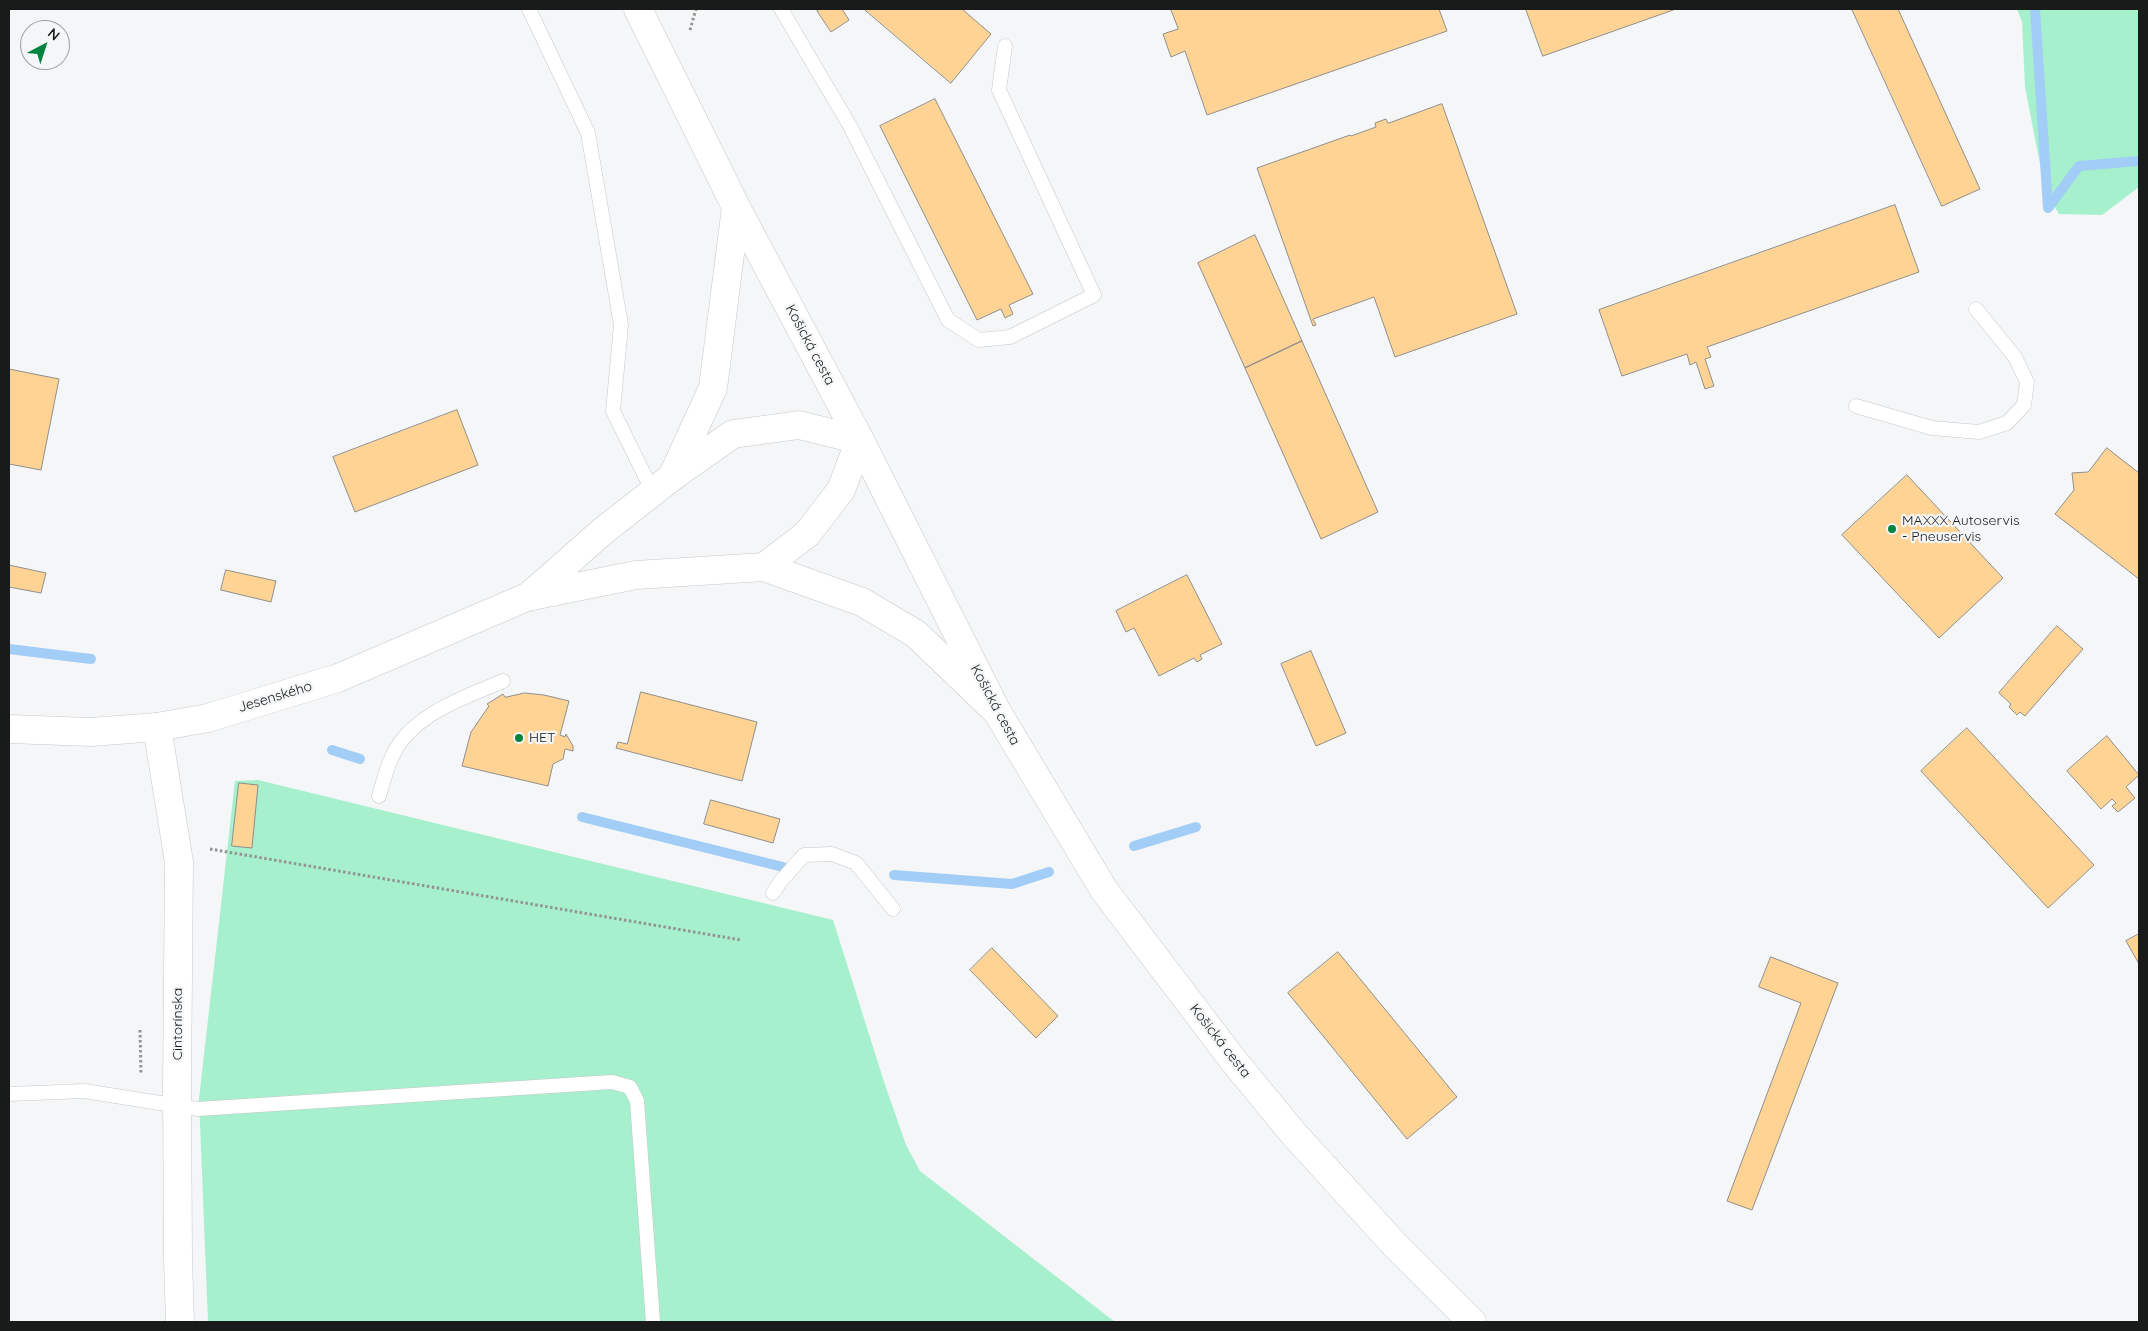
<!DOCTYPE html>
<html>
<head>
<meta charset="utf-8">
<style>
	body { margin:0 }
	#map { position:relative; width:2148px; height:1331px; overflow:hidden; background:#f4f6f7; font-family:Quicksand,sans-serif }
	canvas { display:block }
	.frame { position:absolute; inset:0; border:10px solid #191a1a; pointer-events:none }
	.north { position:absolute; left:20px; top:20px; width:50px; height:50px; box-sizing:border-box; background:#f4f6f7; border:1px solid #9c9e9f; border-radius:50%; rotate:40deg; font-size:14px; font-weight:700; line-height:20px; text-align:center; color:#191a1a }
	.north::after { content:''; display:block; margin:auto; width:18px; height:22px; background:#00843f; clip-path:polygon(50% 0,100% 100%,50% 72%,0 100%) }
</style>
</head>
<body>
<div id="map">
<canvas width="2148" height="1331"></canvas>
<div class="frame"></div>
<div class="north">N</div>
</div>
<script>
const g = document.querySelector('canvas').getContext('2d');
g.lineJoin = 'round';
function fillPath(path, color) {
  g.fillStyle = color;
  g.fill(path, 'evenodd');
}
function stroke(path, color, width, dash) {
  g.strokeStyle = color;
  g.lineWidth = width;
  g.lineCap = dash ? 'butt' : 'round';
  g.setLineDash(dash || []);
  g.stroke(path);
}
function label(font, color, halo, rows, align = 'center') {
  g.font = font + ' Quicksand,sans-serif';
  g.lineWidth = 4.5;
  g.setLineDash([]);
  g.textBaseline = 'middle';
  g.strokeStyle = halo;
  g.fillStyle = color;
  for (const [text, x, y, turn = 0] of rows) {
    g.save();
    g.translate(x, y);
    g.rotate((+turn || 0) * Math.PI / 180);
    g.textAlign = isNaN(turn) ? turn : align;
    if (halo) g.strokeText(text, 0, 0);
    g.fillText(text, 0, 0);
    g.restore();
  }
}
const green = new Path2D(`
	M2017,9h122v178l-37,28 -43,-1 -14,-24 -20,-103 -3,-65z
	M258,780l575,140 52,165 21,60 14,26 195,151h-907l-9,-223 36,-318z`);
const stream = new Path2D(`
	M2035,9l13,199
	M2048,208l31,-42 60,-5
	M9,649l82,10
	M332,750l28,9
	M582,817l201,50
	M1134,846l62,-19
	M894,875l118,9 37,-12`);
const building = new Path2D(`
	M821,9h21l7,11 -18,12 -14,-21z
	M864,9h98l29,25 -40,49z
	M1171,9h268l8,22 -240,84 -22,-64 -14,6 -8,-23 15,-5z
	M1526,9h150l-133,47z
	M1852,9h46l82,180 -38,17z
	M935,99l98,195 -24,11 4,9 -8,4 -4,-9 -24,11 -97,-194z
	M1442,104l75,210 -122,43 -21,-60 -61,22 3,6 -3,1 -56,-158 93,-33 1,1 25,-9 -1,-4 11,-4 2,4z
	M1895,205l24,67 -212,75 4,10 -6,2 9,27 -9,3 -9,-27 -6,3 -3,-11 -65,22 -23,-66z
	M1255,235l47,106 -57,27 -47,-105z
	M1302,341l76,171 -57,27 -76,-171z
	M9,369l50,10 -18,91 -32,-6z
	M457,410l21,55 -123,47 -22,-55z
	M2107,448l32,25v106l-84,-65 19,-24 -2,-17 16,-1z
	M1907,475l96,103 -64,60 -97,-103z
	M9,565l37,8 -5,20 -32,-6z
	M226,570l50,11 -5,21 -50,-12z
	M1187,575l35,69 -22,11 2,4 -5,3 -3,-4 -35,18 -25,-48 -8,4 -10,-21z
	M2057,626l26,23 -58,67 -5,-4 -3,3 -8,-8 2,-3 -12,-11z
	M1311,651l35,82 -30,13 -35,-82z
	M641,692l116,30 -15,59 -126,-33 2,-6 9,2z
	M525,693l19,2 25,6 -9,34 5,2 1,-3 7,12v5l-8,-2 -2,10 -10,5 -5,22 -86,-20 9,-34 18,-26 -2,-2 16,-10 2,3z
	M1967,728l127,137 -46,43 -127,-137z
	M2107,736l32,39 -13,12 9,11 -17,14 -6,-6 4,-3 -4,-4 -11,10 -34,-38z
	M239,783l19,2 -6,63 -20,-2z
	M711,800l69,19 -7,24 -69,-19z
	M2139,934v30l-13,-23z
	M992,948l66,68 -22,22 -66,-68z
	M1338,952l119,145 -50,42 -119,-146z
	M1771,957l67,26 -86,227 -25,-9 74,-198 -42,-16z`);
const path = new Path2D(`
	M690,30l6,-21
	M210,849l531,91
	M140,1030l1,44`);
const lane = new Path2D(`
	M529,9l59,124 33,192 -8,86 40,81
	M781,9l69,117 98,194 31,20 31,-3 84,-42 -95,-205 6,-44
	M1856,406l76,22 47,4 28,-9 17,-18 3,-23 -12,-25 -39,-48
	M379,796c4,-13 7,-26 12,-37 18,-44 72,-61 112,-78
	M773,893l7,-11 24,-27 28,-1 24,9 37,46
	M9,1094l75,-3 114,18 414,-27 18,5 7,14 16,221`);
const street = new Path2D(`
	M157,727l22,135 -2,225 1,172 2,63`);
const secondary = new Path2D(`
	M673,476l60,-42 66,-9 61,15 -19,50 -34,44 -43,33
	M528,597l75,-66 69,-54 41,-89 23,-181
	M9,729l82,3 66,-5 51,-9 130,-40 189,-81 109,-22 128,-8 98,35 54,32 77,74`);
const primary = new Path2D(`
	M638,9l98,198 124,233 136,270 108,180 129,170 60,73 102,112 77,77`);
const markers = [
	[1892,529,5,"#00843f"],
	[519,738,5,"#00843f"]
];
const streetNames = [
	["Košická cesta",810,345,62],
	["Jesenského",275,697,-17],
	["Košická cesta",995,705,62],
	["Cintorínska",178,1024,-90],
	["Košická cesta",1220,1041,52]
];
const poiNames = [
	["MAXXX Autoservis",1902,521],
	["- Pneuservis",1902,537],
	["HET",529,738]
];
fillPath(green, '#a7f0cd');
stroke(stream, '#a2cdf7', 10);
fillPath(building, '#ffd394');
stroke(building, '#8f8e8c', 1);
stroke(lane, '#c5c7c9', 15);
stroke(street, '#c5c7c9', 29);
stroke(secondary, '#c5c7c9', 29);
stroke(primary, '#c5c7c9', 29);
stroke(path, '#929494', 3, [2.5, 2.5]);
stroke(lane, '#fff', 14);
stroke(street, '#fff', 28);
stroke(secondary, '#fff', 28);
stroke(primary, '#fff', 28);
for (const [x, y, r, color] of markers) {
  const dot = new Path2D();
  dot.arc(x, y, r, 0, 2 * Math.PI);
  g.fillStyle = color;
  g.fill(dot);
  stroke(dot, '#f4f6f7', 2);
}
label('14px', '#191a1a', '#f4f6f7', streetNames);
label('14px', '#191a1a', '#f4f6f7', poiNames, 'left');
</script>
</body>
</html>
